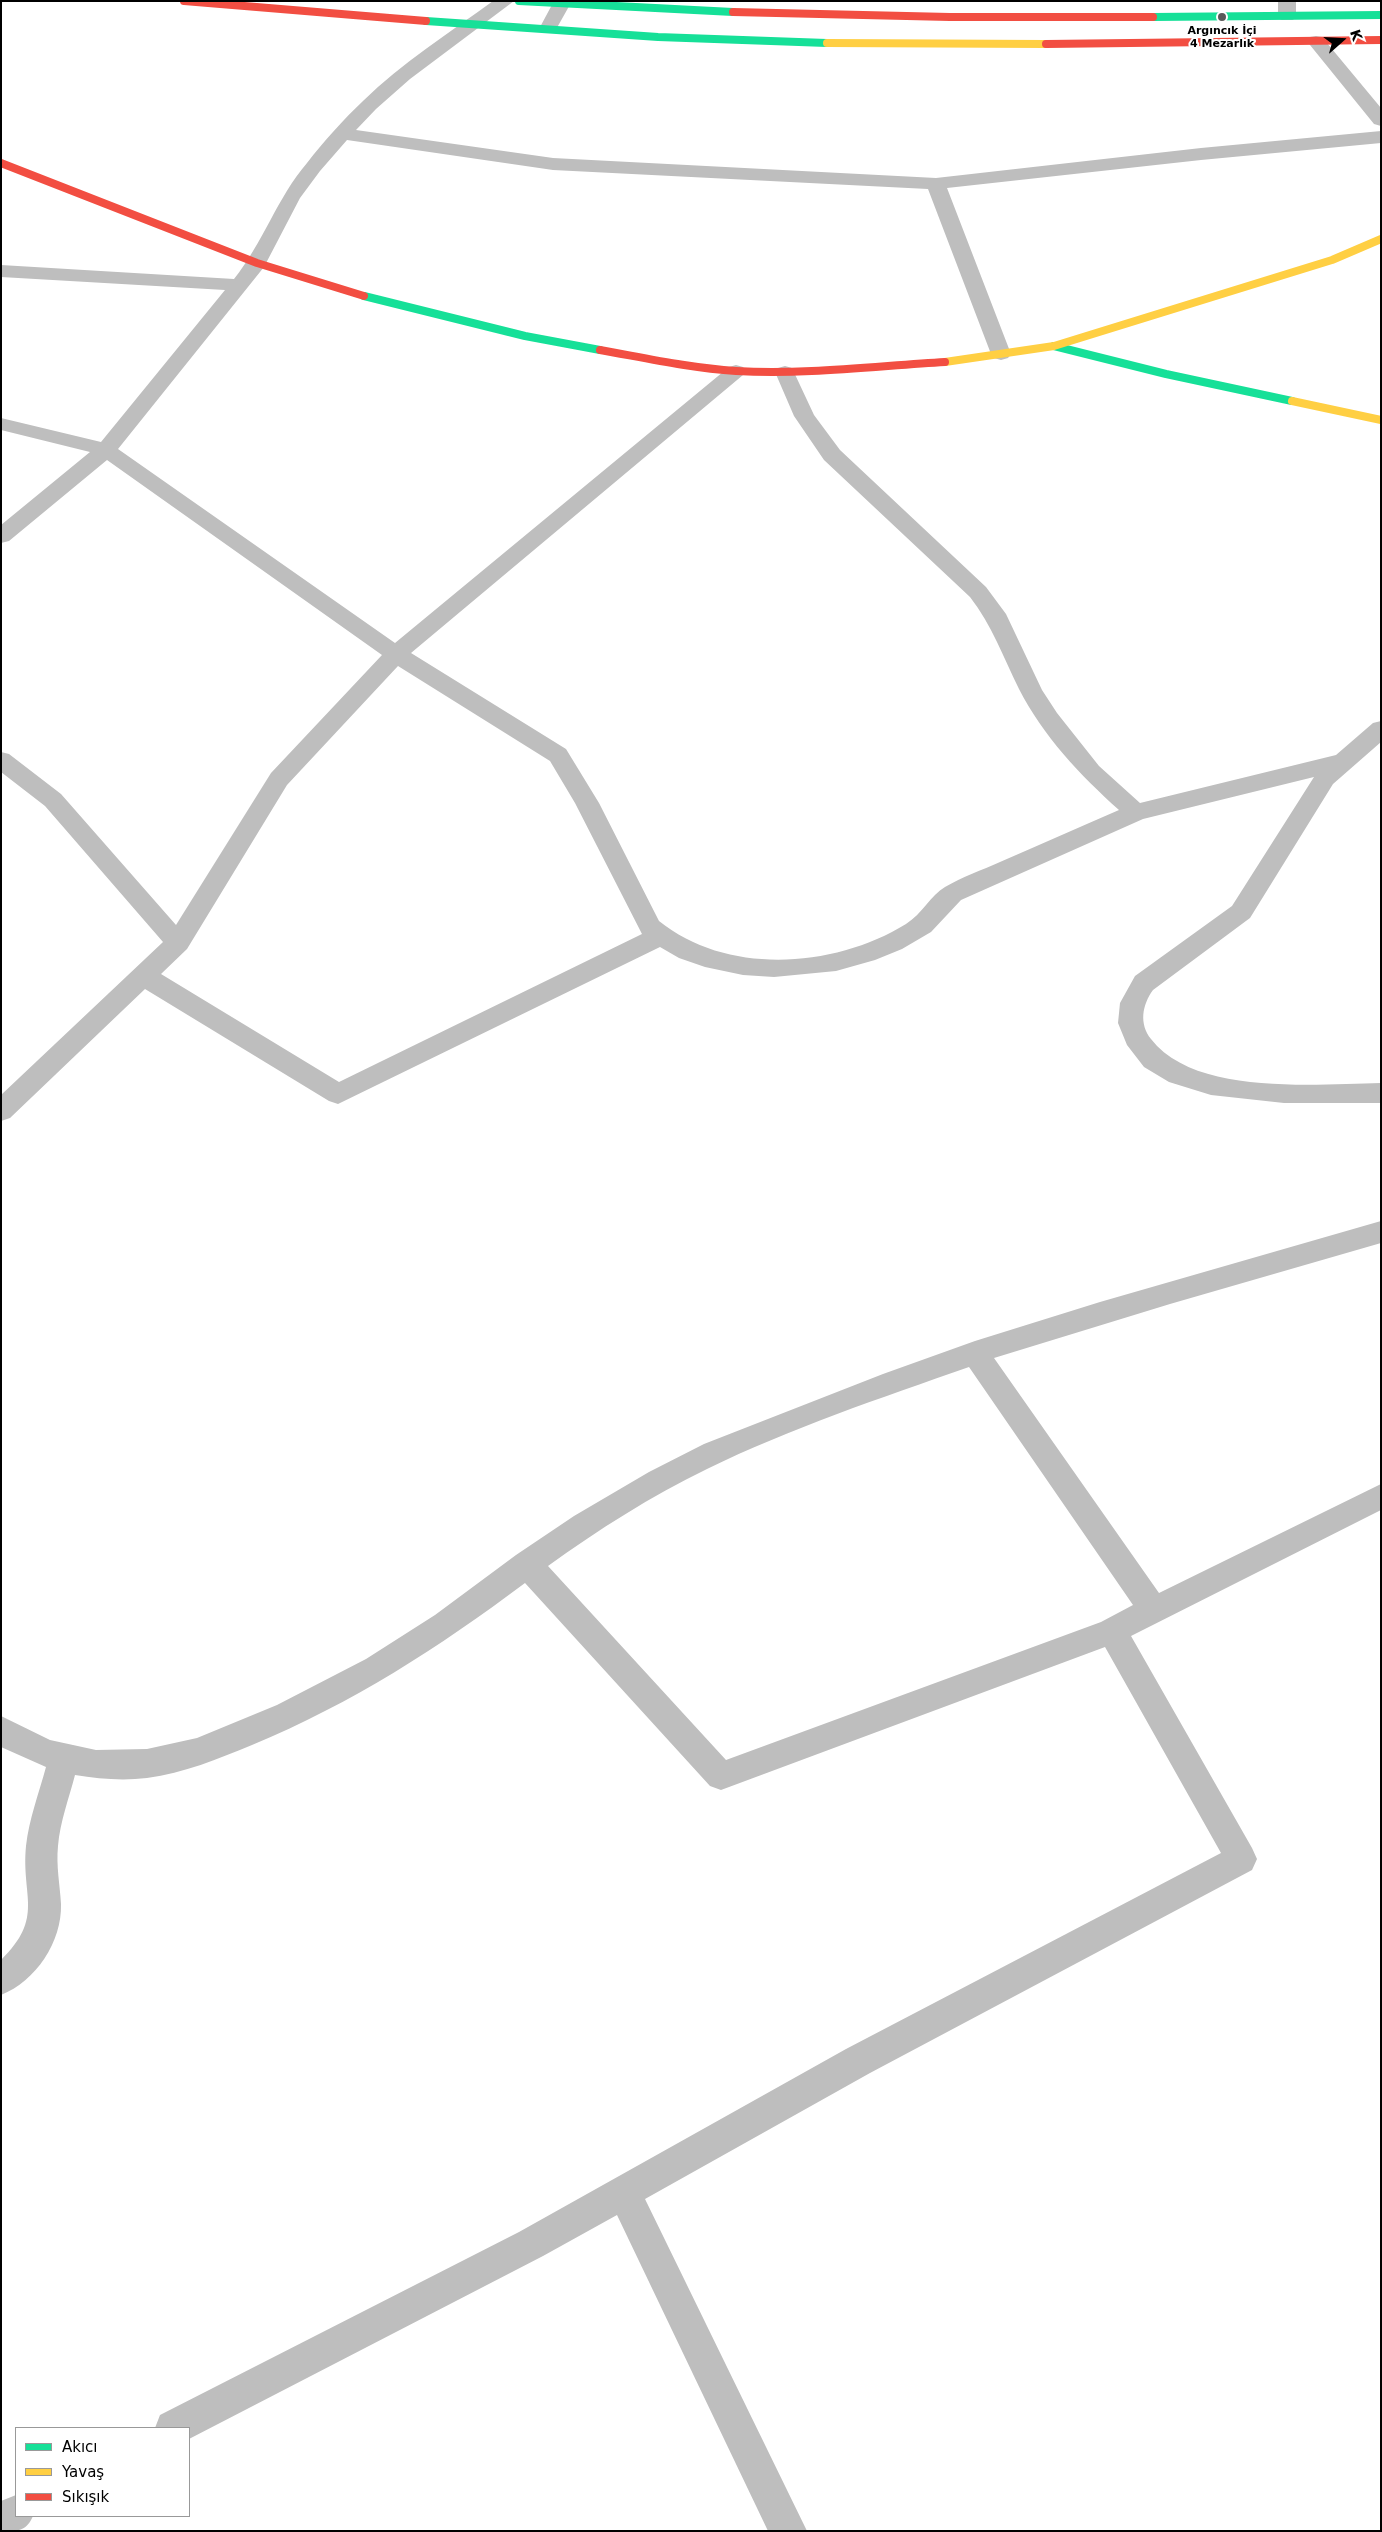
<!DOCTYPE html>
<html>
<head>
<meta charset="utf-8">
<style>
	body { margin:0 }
	#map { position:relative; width:1382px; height:2532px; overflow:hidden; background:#fff; font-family:"DejaVu Sans",sans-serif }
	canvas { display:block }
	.frame { position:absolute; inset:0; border:2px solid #000; pointer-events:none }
	.legend { position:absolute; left:15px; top:2427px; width:175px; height:90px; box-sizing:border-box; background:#fff; border:1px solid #999; margin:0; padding:6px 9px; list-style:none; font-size:15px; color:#000 }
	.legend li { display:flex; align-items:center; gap:10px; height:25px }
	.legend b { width:25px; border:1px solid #999 }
	.north { position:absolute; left:1317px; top:15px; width:50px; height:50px; -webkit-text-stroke:4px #fff; paint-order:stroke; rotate:71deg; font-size:14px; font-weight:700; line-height:20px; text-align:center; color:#000 }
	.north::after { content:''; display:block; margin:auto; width:18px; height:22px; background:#000; clip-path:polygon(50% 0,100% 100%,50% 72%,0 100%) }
</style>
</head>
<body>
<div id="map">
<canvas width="1382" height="2532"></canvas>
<div class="frame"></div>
<ul class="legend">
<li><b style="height:6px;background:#16e098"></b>Akıcı</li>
<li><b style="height:6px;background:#ffcf43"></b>Yavaş</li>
<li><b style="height:6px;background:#f24e42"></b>Sıkışık</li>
</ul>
<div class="north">K</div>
</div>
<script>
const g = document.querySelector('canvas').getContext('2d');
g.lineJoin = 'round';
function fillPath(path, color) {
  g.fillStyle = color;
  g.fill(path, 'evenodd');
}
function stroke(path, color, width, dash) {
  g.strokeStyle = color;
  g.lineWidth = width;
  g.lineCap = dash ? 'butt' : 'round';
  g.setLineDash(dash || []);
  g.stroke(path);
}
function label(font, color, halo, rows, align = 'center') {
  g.font = font + ' "DejaVu Sans",sans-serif';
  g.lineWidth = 4;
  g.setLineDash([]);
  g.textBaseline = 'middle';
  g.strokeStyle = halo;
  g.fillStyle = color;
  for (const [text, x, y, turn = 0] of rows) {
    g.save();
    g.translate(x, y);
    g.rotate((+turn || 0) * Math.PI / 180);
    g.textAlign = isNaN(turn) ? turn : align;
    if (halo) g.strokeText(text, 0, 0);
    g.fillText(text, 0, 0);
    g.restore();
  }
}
const street = new Path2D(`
	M493,1h21l-104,78 -34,30 -20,21 197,28 383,20 265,-30 180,-17v12l-180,17 -254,28 64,166 -3,4 -7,2 -7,-2 -3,-4 -63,-165 -375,-19 -206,-30 -27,31 -20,27 -36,69 -146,182 277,194 334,-276 7,-2 7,2 3,4 -3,4 -332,278 155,96 33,54 60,118c68,55 176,47 247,3 16,-10 25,-29 39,-37 17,-10 37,-17 55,-25 40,-17 79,-35 119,-52 -39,-35 -76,-74 -100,-121 -16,-32 -27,-64 -49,-92l-146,-137 -30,-44 -19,-44 3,-4 7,-2 7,2 22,47 26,35 146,137 20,27 36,76 15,23 42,53 41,37 196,-48 37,-32 8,-2v21l-48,42 -83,134 -97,72c-11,15 -14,34 -2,49 44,57 164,45 230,44v20h-97l-73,-8 -42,-13 -25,-15 -17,-22 -9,-22 2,-20 15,-27 97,-70 82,-129 -171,42 -182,81 -30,32 -29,17 -27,11 -39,11 -62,6 -31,-2 -38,-8 -26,-9 -19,-11 -322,157 -9,-3 -184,-112 -135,129 -9,3v-26l162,-153 -118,-136 -44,-34v-20l8,2 52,40 115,131 95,-152 111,-118 -275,-195 -98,81 -8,2v-18l89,-73 -89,-22v-12l100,24 124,-152 -224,-13v-12l233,14c29,-36 43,-81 73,-116 17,-22 36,-43 56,-62 39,-38 86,-68 130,-100zM398,666l152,95 25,42 67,131 -303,148 -178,-108 26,-25 100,-164z
	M554,1h18l-18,32h-12l-3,-4z
	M1278,1h18v15l-3,4h-12l-3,-4z
	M1316,36l6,1 59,71v18l-7,-2 -64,-79 -3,-4 3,-4z
	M1381,1221v22l-211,61 -176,54 165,235 222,-109v26l-250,126 121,212 5,11 -5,11 -382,203 -225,126 162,332h-39l-151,-316 -74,41 -354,183v-11h-34l5,-13 359,-183 327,-183 375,-196 -116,-206 -384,143 -11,-4 -185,-203c-87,65 -172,120 -273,162 -34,14 -68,28 -105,33 -24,3 -48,1 -72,-3 -6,23 -15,47 -17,71 -2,20 2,39 3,58 1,38 -25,77 -60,91v-35c44,-43 20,-63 25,-114 3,-27 13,-53 20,-79l-45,-20v-31l49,24 46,10 51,-1 50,-11 80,-33 89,-46 69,-44 81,-60 58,-39 75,-44 55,-28 179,-70 92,-33 125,-39zM969,1367l164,238 -32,17 -375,138 -178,-194c50,-36 103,-70 159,-97 84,-41 174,-71 262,-102z
	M16,2495v21h17c-7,16 -15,15 -32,15v-30z`);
const fast = new Path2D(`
	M519,1l214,11
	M1153,17l228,-2
	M426,21l232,16 169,6
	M364,296l161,40 75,14
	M1054,346l112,28 126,27`);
const slow = new Path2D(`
	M827,43l219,1
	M945,362l109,-16 278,-86 49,-21
	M1292,401l89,19`);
const jam = new Path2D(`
	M184,1l242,20
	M733,12l217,5h203
	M1046,44l335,-4
	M1,163l256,100 107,33
	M600,350c45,8 90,18 136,21 69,4 140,-5 209,-9`);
const markers = [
	[1222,17,5,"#595959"]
];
const farPoinames = [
	["Argıncık İçi",1222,31],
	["4 Mezarlık",1222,44]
];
fillPath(street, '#bebebe');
stroke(fast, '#16e098', 8);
stroke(slow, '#ffcf43', 8);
stroke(jam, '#f24e42', 8);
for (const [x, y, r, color] of markers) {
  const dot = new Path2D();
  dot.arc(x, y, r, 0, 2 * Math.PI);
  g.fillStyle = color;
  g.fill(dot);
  stroke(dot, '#fff', 2);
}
label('bold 11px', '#000', '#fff', farPoinames);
</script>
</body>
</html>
